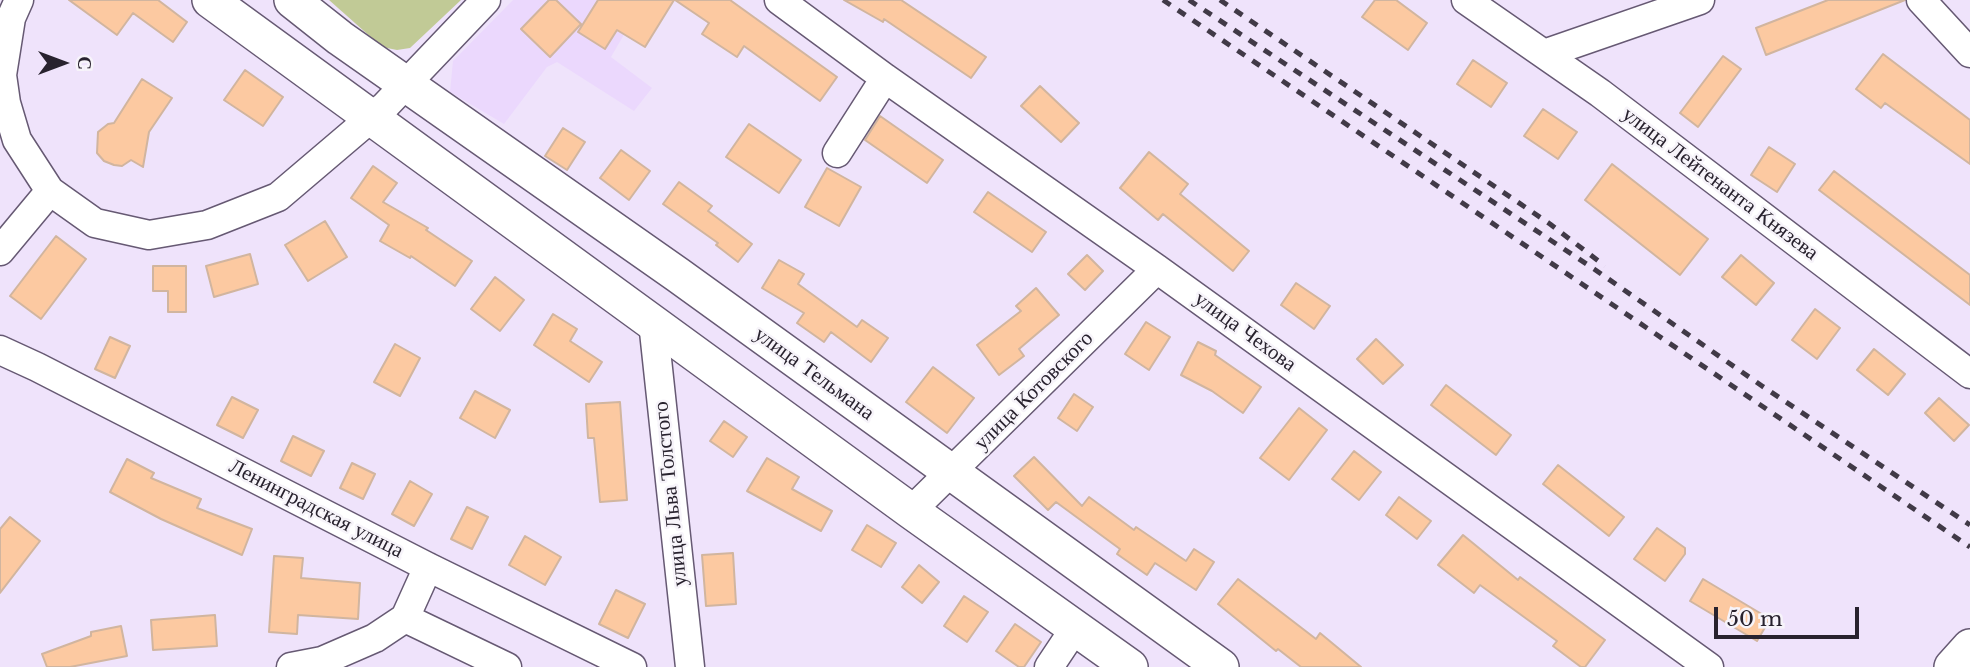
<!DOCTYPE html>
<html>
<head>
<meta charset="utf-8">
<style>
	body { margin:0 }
	#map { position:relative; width:1970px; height:667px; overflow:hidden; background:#efe3fb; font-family:"Libre Baskerville",serif }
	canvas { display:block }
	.north { position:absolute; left:28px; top:28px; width:70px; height:70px; -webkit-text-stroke:5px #f7f4fa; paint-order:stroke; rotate:90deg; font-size:19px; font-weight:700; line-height:28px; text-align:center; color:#28222e }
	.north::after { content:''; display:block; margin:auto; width:24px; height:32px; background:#28222e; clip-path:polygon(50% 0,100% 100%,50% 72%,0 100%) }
	.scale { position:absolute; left:1714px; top:607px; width:145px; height:32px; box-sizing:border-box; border:4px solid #28222e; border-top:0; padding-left:9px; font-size:21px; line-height:24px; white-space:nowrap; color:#28222e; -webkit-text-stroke:5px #f7f4fa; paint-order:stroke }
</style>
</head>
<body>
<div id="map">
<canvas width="1970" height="667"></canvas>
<div class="north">С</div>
<div class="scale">50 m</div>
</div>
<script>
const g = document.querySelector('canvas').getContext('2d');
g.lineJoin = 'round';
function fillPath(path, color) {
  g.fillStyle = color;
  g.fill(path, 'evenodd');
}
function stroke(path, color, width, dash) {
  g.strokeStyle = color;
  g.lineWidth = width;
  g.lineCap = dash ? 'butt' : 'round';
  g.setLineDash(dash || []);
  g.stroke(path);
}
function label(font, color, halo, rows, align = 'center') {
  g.font = font + ' "Libre Baskerville",serif';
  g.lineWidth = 5;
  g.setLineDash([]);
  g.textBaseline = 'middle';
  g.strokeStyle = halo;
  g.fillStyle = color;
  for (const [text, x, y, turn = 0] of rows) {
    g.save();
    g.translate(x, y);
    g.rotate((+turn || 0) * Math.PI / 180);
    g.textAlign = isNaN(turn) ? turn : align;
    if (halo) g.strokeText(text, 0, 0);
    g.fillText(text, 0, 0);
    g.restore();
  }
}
const built = new Path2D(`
	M513,0h131l-33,57 41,31 -18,23 -77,-49 -10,5 -43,57 -54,-32 3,-31z`);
const green = new Path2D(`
	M329,0h132l-51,48 -13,2 -15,-3z`);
const building = new Path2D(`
	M69,0h89l29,22 -14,20 -40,-29 -16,22z
	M549,0h7l25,24 -31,33 -29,-28z
	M598,0h76l-29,47 -28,-17 -12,19 -27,-17z
	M675,0h55l107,77 -17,24 -76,-55 -7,11 -35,-23 7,-11z
	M844,0h57l85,57 -15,21 -87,-59 -1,3z
	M1375,0h21l31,23 -19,27 -46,-33z
	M1828,0h77l-139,55 -10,-27z
	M1883,54l87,66v44l-85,-61 -4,5 -25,-19z
	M1723,56l18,13 -43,58 -18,-14z
	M1473,60l34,23 -16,24 -34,-23z
	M245,70l38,27 -20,29 -39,-26z
	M142,79l30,19 -23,34 -6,35 -12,-7 -9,6 -8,-1 -10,-4 -7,-8 1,-21 10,-8 6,-1z
	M1040,86l39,37 -18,19 -40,-36z
	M1543,109l34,23 -19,27 -34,-23z
	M880,116l63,44 -16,23 -62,-43z
	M749,124l52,36 -22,33 -53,-36z
	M563,128l22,14 -18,28 -22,-14z
	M1769,147l26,17 -18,28 -26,-17z
	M621,150l29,21 -21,29 -29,-22z
	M1149,152l39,32 -8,10 69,57 -16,20 -70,-57 -5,6 -38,-32z
	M1612,164l96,75 -28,36 -95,-75z
	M373,166l24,17 -14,19 45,26 -2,2 46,31 -17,25 -44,-30 -1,2 -30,-17 9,-16 -38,-27z
	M827,168l34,19 -22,39 -34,-19z
	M1834,171l136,104v30l-151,-115z
	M679,182l33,24 -4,5 44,33 -14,18 -22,-17 2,-2 -55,-39z
	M988,192l58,40 -14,20 -58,-40z
	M325,221l22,36 -39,24 -23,-36z
	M56,236l30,23 -45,60 -31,-23z
	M250,254l8,30 -44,13 -8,-31z
	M1087,255l16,16 -18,19 -17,-16z
	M1741,255l33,28 -18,22 -34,-28z
	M779,260l25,14 -6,10 59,43 5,-7 26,18 -17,24 -40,-30 -7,10 -27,-19 7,-10 -42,-25z
	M153,266h33v46h-18v-21h-15z
	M495,277l29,23 -24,31 -29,-22z
	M1296,283l34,23 -16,23 -33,-24z
	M1036,288l23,27 -40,34 5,7 -25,19 -22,-30 44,-34 -5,-5z
	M1815,309l25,19 -23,31 -25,-19z
	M553,314l24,15 -7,12 32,21 -13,20 -55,-37z
	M1146,322l24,15 -21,33 -24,-16z
	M110,337l20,9 -15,32 -20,-9z
	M1376,339l27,26 -20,19 -26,-25z
	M1198,342l18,9 -1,4 46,32 -18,26 -31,-22 -31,-16z
	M395,344l25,14 -20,38 -26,-14z
	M1874,349l31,25 -17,21 -31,-25z
	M933,367l41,31 -27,35 -41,-31z
	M1446,385l65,50 -15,20 -65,-50z
	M475,391l35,19 -15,28 -35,-20z
	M1074,394l19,13 -16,24 -19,-13z
	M232,397l26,13 -15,28 -26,-13z
	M1939,398l30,27 -15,16 -29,-28z
	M620,402l7,98 -27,2 -6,-64h-6l-2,-34z
	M1299,408l28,22 -38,50 -29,-22z
	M724,421l23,16 -14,20 -23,-16z
	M293,436l31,15 -13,25 -30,-15z
	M1354,451l27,21 -22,28 -27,-21z
	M1034,457l48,49 7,-9 45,33 2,-3 50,34 8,-12 20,13 -18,28 -41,-27 -8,12 -30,-21 3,-5 -64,-47 -8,8 -34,-34z
	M767,458l32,19 -7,12 40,22 -11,20 -74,-40z
	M127,459l27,14 -3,5 50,21 -4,9 55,21 -10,26 -81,-36 -51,-27z
	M352,463l23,11 -12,25 -23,-11z
	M1558,465l66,52 -15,19 -66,-52z
	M410,481l22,13 -18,32 -22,-12z
	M1399,497l32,24 -14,18 -31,-24z
	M467,507l21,10 -16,32 -21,-10z
	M10,517l30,24 -40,52v-64z
	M867,525l29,18 -15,24 -29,-17z
	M1657,528l28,20v6l-20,27 -31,-22z
	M1463,535l55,45 2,-3 85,63 -20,27h-4l-28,-21 4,-5 -77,-56 -6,8 -36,-28z
	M525,536l36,21 -16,28 -36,-20z
	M733,553l3,51 -30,2 -4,-51z
	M274,556l29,2 -2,20 59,5 -2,36 -60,-4 -1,19 -28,-2z
	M919,565l20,17 -17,21 -20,-16z
	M1238,579l78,60 4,-6 41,34h-60l-23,-18 -2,2 -58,-47z
	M1703,579l67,40 -13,22 -67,-40z
	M616,590l29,14 -17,34 -29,-14z
	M964,596l24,16 -21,30 -23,-16z
	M215,615l2,31 -64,4 -2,-30z
	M1015,624l26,18 -17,25h-5l-23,-16z
	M121,626l6,30 -57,11h-23l-5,-13 49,-18v-4z`);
const minor = new Path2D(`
	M19,0l-8,18 -9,57 4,28 11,37 33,51 45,32 54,12 58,-10 71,-28 107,-91 101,-106
	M779,0l106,78 272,191 552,398
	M1466,0l134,93 370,281
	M1921,0l49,53
	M1544,54l156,-54
	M837,153l48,-75
	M0,251l50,-60
	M653,322l37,345
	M0,350l37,17 391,200 204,100
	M911,511l246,-242
	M405,618l102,49
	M291,667l31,-6 53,-23 30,-20 23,-51
	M1049,667l26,-39`);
const major = new Path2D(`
	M210,0l701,511 219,156
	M292,0l48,38 338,237 543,392
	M1952,667l18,-20`);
const rail = new Path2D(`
	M1163,0l807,547
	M1189,0l405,269 168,117 208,139
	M1220,0l330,224 55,42`);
const streetNames = [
	["улица Лейтенанта Князева",1720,184,37],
	["улица Чехова",1245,332,36],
	["улица Тельмана",814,374,36],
	["улица Котовского",1034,391,-45],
	["улица Льва Толстого",671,494,-96],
	["Ленинградская улица",316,509,27]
];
fillPath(built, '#ebd8fd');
fillPath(green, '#c1ca96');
fillPath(building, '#fcc9a1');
stroke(building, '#d1b59f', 2);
stroke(minor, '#665973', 31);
stroke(major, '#665973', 38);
stroke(minor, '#fff', 28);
stroke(major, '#fff', 35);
stroke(rail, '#413a47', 5, [9, 9]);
label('21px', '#28222e', '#f7f4fa', streetNames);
</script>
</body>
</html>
